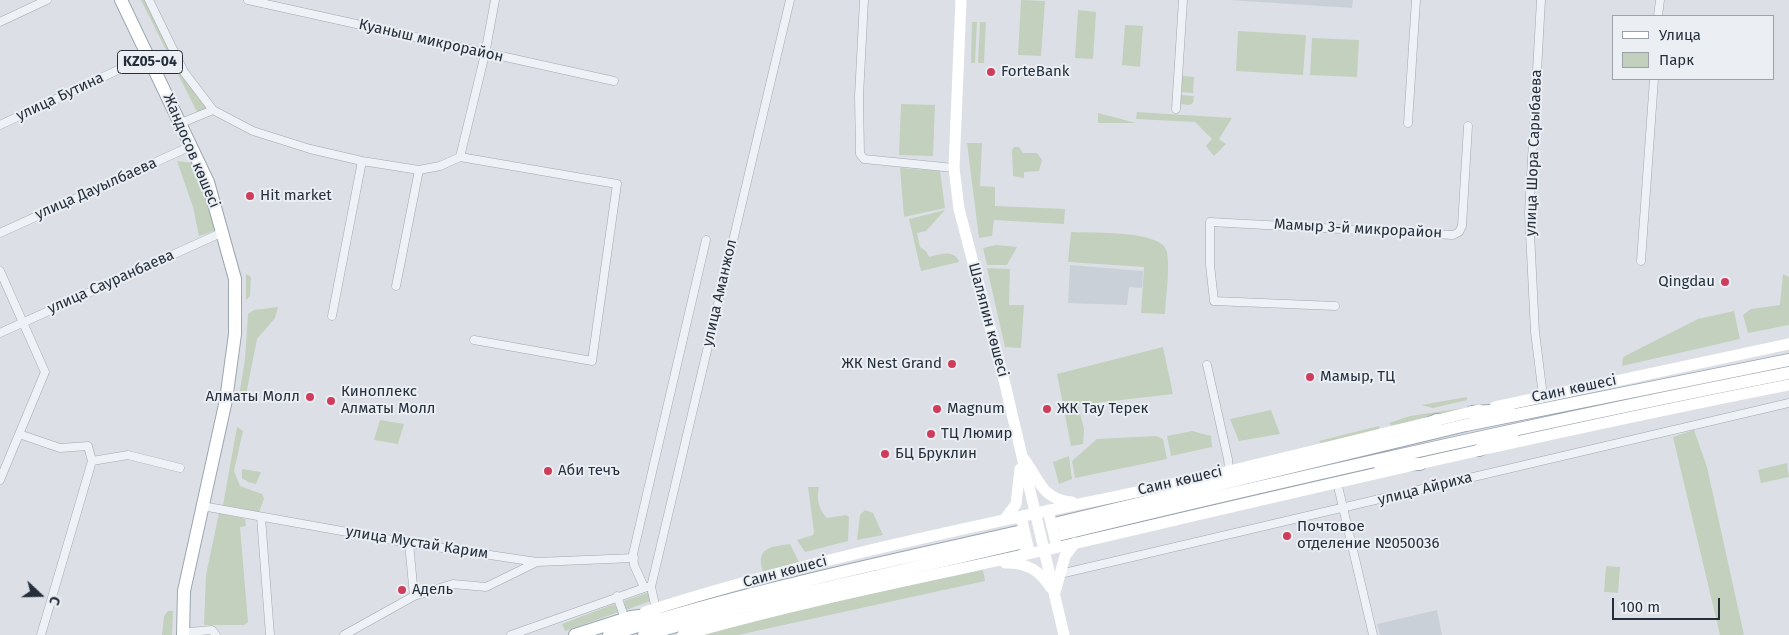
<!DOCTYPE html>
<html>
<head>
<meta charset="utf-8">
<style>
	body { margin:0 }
	#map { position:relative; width:1789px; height:635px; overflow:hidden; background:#dce0e6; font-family:"Fira Sans",sans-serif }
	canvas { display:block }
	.legend { position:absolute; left:1612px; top:15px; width:162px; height:65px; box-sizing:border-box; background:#ebeff4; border:1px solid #9ca2aa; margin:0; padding:6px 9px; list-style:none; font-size:15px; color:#252f3c }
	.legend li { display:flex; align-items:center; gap:10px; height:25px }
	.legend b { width:25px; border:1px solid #9ca2aa }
	.north { position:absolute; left:15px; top:570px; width:50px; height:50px; -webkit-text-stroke:4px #ebeff4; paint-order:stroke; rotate:111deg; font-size:14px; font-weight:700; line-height:20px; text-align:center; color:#252f3c }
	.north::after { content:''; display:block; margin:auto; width:18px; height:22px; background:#252f3c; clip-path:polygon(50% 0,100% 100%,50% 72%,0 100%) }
	.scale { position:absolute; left:1612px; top:598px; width:108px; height:22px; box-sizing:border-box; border:2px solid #252f3c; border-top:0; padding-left:6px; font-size:15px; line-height:18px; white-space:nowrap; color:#252f3c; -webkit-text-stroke:4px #ebeff4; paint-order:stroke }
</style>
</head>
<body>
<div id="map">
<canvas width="1789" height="635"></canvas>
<ul class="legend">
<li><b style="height:6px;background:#fff"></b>Улица</li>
<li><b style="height:14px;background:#c3d0bd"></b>Парк</li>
</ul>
<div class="north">С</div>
<div class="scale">100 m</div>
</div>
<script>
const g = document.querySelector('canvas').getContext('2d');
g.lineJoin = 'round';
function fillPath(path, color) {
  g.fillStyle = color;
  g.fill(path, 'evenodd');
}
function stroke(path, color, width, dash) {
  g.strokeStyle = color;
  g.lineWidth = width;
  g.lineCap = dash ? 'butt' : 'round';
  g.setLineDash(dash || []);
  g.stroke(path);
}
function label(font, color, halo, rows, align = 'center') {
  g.font = font + ' "Fira Sans",sans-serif';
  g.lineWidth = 4;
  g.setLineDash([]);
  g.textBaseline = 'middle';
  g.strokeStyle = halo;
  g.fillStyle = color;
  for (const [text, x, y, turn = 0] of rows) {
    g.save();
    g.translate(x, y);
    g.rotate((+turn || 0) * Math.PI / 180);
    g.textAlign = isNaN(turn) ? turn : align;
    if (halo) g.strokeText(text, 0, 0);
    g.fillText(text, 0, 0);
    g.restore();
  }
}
const built = new Path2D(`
	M1229,0h124l-1,8z
	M1070,265l73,6 -1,17 -13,-1 -2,18 -59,-2z
	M1437,610l5,25h-62l-3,-11z`);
const green = new Path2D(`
	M141,0h8l35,72 29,38 -14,6z
	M1021,0l24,1 -4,55 -23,-1z
	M1078,10l18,2 -3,47 -18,-1z
	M972,22h5l-2,41h-4z
	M980,22h6l-2,41h-6z
	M1125,25l18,1 -3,41 -18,-2z
	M1238,31l68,4 -3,40 -67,-4z
	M1312,38l47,2 -2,37 -47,-2z
	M1182,76l12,1 -1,16 -12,-1z
	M1181,95l13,1 -1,7 -4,2 -9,-1z
	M901,104l34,1 -2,51 -34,-1z
	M1137,112l95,6 -13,21 7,5 -12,12 -8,-10 6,-7 -17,-17 -59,-3z
	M1098,113l38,10h-38z
	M967,143h15l-2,43 15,1v19l70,3 -1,15 -70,-4 -2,16 -13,2z
	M1014,147h5l4,6h14l5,7 -3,11 -15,1v6l-11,-2 -1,-26z
	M177,161l16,2 24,67 -18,6 -6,-29z
	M900,168l40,3 5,37 -41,9z
	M945,210l-19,21 -9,2 3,14 6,4 3,6c11,-3 26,-8 30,5l-38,9 -12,-52z
	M1071,232c19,1 93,-2 96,20 3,19 -1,42 -2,62l-24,-1 3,-46 -76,-5z
	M996,245l21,2 -10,18h-20l-4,-17z
	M987,268l23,1 -1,36h15l-3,43 -16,-1z
	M246,274l5,3 -1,19 -4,4z
	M1783,274l6,3v48l-41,8 -5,-18 8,-6 29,-4z
	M278,307l-3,11 -18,21 -11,56 -7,1 6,-37 3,-45 6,-4z
	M1734,311l6,28 -118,27 1,-9 75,-38z
	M1163,347l10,47 -95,11 6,24 -1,15 -12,2 -14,-72z
	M1467,397v3l-34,8 -12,-3z
	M1471,407l-79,19 -3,-3 21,-7z
	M1271,410l9,24 -41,7 -9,-22z
	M380,420l24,4 -6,20 -24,-4z
	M1379,426v4l-57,15 -3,-4z
	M237,427l6,4 -9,40 6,15 22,8 2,5 -5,13 -36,-7z
	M1694,430l13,37 37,168h-24l-47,-198z
	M1192,431l19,5 1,11 -41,9 -4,-20z
	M1156,436l7,3 4,20 -92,19 -3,-17 25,-22z
	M1069,456l3,23 -13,5 -6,-22z
	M1787,463l2,14 -28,6 -3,-13z
	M242,469l19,3 -5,12 -8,-2 -6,-4z
	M808,487h11c-3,12 0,23 8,31l19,-3 3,2 -1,24 -43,11 -8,-12 16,-5 1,-3z
	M865,510l8,3 10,22 -26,5 3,-25z
	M219,513l26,6 1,7 -6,1 8,95 -4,3h-40l2,-50z
	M790,544l10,20 -37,8c-8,-25 8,-25 27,-28z
	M1606,566l14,1 -2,26 -14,-1z
	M983,570l2,11 -247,54h-42l95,-25z
	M652,591l1,9 -27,10 -2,-9z
	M614,604l5,8 -54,19 -3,-7z
	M168,611h5l-1,24h-10l2,-19z`);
const street = new Path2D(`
	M149,0l35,72 29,38 40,21 57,18 52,12 57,9 21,-4 20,-9 157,27 -25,177 -118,-21
	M248,0l366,81
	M864,0l-5,96 1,58 4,5 90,9
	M1541,0l-12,213 6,119 8,64
	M1658,16l2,-16
	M0,22l47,-22
	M1176,109l7,-109
	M181,123l32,-13
	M1408,123l8,-123
	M0,125l148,-69
	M460,157l25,-103 10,-54
	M0,233l191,-87
	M1641,261l13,-182
	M0,271l45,101 -45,108
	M396,286l23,-116
	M1335,306l-121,-5 -4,-36v-43l243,13 6,-3 3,-6 6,-100
	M332,316l30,-155
	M0,333l223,-101
	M1207,365l21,94 1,11
	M19,434l41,14 28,-2 4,15 -51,174
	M92,461l36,-6 52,13
	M1337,482l36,153
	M202,506l207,37 128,19 97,-4
	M261,517l9,118
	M409,543l5,53
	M1060,574l729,-171
	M644,587l-10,-22 -1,-11 73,-314
	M617,596l8,23
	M656,609l-5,-22 139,-587
	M189,632l23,-2 4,5
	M344,635l70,-39 39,-12 33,3 51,-25
	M511,635l136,-48`);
const secondary = new Path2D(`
	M961,0l-7,168 5,41 46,175 59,251
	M1495,407l294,-63
	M1024,459c16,21 18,41 48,43
	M1048,510l9,37
	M1018,517l4,4 6,26 -4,6
	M1004,520l12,-16 4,-35
	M1005,563c21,-1 35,7 46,25
	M1055,592l10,-36 10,-13
	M645,612c143,-46 292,-78 439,-109 133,-27 264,-61 395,-93
	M683,635c130,-37 263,-62 394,-92 237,-55 473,-111 712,-158`);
const primary = new Path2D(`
	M121,0l87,182 27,97v55l-9,66 -42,191 -1,44
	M1472,412l37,-2
	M1405,434l32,-14
	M1479,450l33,-13
	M1380,465l40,-1
	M1058,523l408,-98 323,-65
	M1062,534c241,-58 483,-113 727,-161
	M575,635l56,-18 24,-3
	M609,635c134,-43 272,-72 409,-103
	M644,635l96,-27 280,-65`);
const markers = [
	[991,72,5,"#cf3d5d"],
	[250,196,5,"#cf3d5d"],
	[1725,282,5,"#cf3d5d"],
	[952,364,5,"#cf3d5d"],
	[1310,377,5,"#cf3d5d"],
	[310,397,5,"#cf3d5d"],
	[331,401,5,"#cf3d5d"],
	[937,409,5,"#cf3d5d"],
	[1047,409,5,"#cf3d5d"],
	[931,434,5,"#cf3d5d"],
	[885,454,5,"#cf3d5d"],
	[548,471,5,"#cf3d5d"],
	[1287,536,5,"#cf3d5d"],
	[402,590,5,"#cf3d5d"]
];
const shields = [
	[150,62,65]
];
const shieldNames = [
	["KZ05-04",150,62]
];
const streetNames = [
	["Куаныш микрорайон",431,41,13],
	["улица Бутина",60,97,-25],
	["Жандосов көшесі",191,151,67],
	["улица Шора Сарыбаева",1534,153,-88],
	["улица Дауылбаева",96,189,-24],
	["Мамыр 3-й микрорайон",1358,229,3],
	["улица Сауранбаева",111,282,-24],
	["улица Аманжол",720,293,-77],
	["Шаляпин көшесі",988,320,75],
	["Саин көшесі",1574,389,-12],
	["Саин көшесі",1180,481,-13],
	["улица Айриха",1425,489,-14],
	["улица Мустай Карим",417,543,9],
	["Саин көшесі",785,572,-15]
];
const poiNames = [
	["ForteBank",1001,72],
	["Hit market",260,196],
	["Qingdau",1715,282,"right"],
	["ЖК Nest Grand",942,364,"right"],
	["Мамыр, ТЦ",1320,377],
	["Киноплекс",341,392],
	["Алматы Молл",341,409],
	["Алматы Молл",300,397,"right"],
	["Magnum",947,409],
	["ЖК Тау Терек",1057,409],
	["ТЦ Люмир",941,434],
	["БЦ Бруклин",895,454],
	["Аби течъ",558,471],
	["Почтовое",1297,527],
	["отделение №050036",1297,544],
	["Адель",412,590]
];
fillPath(built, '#cad0d8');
fillPath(green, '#c3d0bd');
stroke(street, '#a1a7b0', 9);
stroke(primary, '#9ba6b2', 14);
stroke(street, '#eef1f5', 8);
stroke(secondary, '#fff', 11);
stroke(primary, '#fff', 12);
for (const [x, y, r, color] of markers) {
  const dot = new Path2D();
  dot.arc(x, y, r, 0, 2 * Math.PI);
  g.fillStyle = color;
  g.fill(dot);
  stroke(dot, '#ebeff4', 2);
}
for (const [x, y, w] of shields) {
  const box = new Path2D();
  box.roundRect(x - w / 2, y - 11.5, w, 23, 4);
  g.fillStyle = '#ebeff4';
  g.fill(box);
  stroke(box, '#252f3c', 1);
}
label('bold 14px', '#252f3c', null, shieldNames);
label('15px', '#252f3c', '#ebeff4', streetNames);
label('15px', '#252f3c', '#ebeff4', poiNames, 'left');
</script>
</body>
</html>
